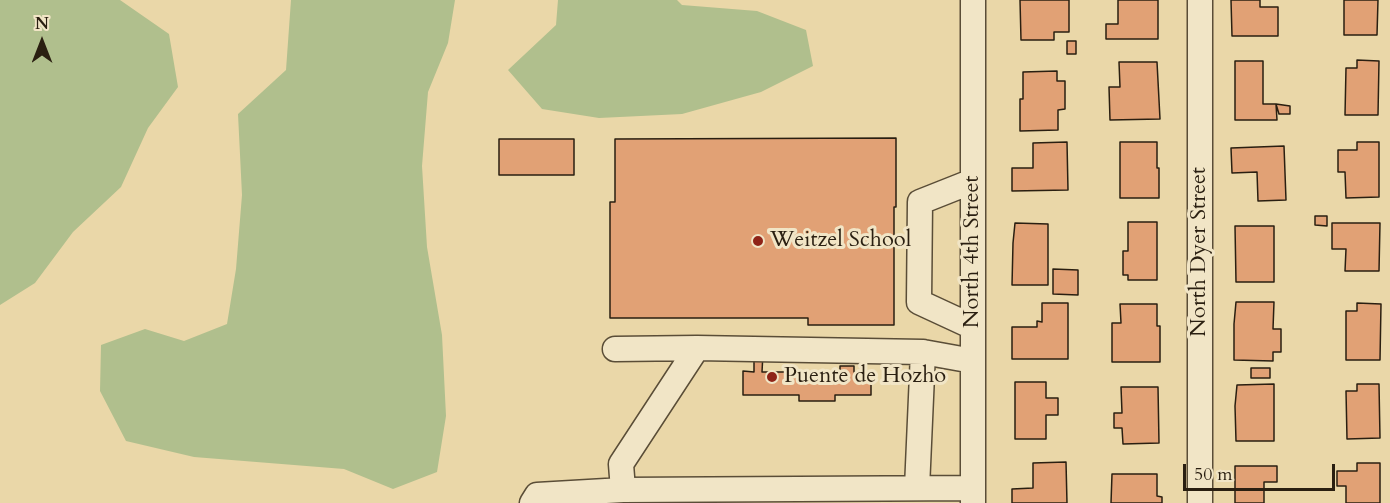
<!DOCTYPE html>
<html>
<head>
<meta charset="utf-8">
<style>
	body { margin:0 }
	#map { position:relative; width:1390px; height:503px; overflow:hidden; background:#ead7a8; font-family:Cardo,serif }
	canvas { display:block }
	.north { position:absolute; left:12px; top:12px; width:60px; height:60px; -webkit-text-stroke:4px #f1e5c6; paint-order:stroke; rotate:0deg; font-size:16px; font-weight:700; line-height:24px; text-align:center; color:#2a1f11 }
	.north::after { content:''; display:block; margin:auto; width:21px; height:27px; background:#2a1f11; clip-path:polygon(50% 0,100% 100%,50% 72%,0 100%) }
	.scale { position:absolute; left:1183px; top:464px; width:152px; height:27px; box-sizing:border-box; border:3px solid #2a1f11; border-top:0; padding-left:8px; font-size:18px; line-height:21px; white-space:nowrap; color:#2a1f11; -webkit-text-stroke:4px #f1e5c6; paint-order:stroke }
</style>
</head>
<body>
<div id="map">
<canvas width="1390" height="503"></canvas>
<div class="north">N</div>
<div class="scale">50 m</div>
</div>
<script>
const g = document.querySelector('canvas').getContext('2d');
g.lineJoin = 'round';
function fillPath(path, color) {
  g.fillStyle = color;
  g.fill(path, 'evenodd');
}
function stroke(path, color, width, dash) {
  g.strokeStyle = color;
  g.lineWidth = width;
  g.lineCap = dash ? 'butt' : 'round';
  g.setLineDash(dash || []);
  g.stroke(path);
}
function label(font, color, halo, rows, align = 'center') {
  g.font = font + ' Cardo,serif';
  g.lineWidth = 6;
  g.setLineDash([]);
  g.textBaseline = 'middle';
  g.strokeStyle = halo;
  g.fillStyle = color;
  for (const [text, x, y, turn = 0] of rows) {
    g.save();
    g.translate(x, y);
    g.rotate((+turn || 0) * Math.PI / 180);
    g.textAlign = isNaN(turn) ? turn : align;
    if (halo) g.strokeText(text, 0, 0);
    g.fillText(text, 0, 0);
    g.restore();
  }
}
const green = new Path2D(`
	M0,0h120l49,34 9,53 -30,41 -27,59 -48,45 -38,51 -35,22z
	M291,0h164l-7,43 -20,49 -6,74 5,81 15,88 4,81 -9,56 -44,17 -49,-20 -150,-12 -68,-16 -26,-50 1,-46 44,-16 39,12 43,-17 9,-55 6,-74 -4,-81 48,-44z
	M558,0h119l5,5 75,6 49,19 7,36 -52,26 -79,22 -83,4 -57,-9 -34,-39 48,-45z`);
const building = new Path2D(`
	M1020,0h49v32h-15v8h-33z
	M1118,0h40v39h-52v-15h12z
	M1231,0h29v7h18v29h-46z
	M1344,0h34l-1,35h-33z
	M1067,41h9v13h-9z
	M1357,60l22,1 -1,54h-33l1,-47h11z
	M1235,61h28v43h13l1,16h-42z
	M1119,62h38l3,57 -50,1 -1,-33h11z
	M1057,71v10h8v28l-7,1v20l-38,1v-32h3v-27z
	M1276,104l14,2v8h-11z
	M896,138v69h-2v118h-86v-7h-198v-116h5v-63z
	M499,139h75v36h-75z
	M1067,142l1,48 -56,1v-23h21v-25z
	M1120,142h37v26h2v30h-39z
	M1357,142h22v55l-33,1 -1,-26h-7v-22h19z
	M1284,146l2,54 -28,1 -1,-29 -25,1 -1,-25z
	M1315,216h12v10l-12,-1z
	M1128,222h29v58h-29v-5h-5v-24h5z
	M1015,223l33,1v61h-36l1,-42z
	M1332,223h48l-1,48h-34l1,-22h-14z
	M1235,226h39v56h-38z
	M1053,269l25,1v25l-25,-1z
	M1236,302h38l-1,27h8v23h-8v9l-39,-1v-36z
	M1042,303h26v56h-56v-32h25v-6l5,1z
	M1357,303l24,1 -1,56h-34v-49h11z
	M1120,304h37v22h3v36h-48v-39h9z
	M754,353h9l-1,19h40v10h13v-10h25v-6h14v6h17v23h-36v6h-36v-6h-56v-24l11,1z
	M1251,368h19v10h-19z
	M1015,382h31v16h12v17h-12v24h-31z
	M1274,384v57h-38l-1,-35 2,-21z
	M1357,384h22l1,54 -33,1 -1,-48h11z
	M1121,387h37l1,56 -36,1 -1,-16h-8v-15h8z
	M1066,462l1,41h-55v-14l21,-1v-25z
	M1357,463h23v40h-34v-17h-9v-15h20z
	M1235,466h42v16h-13v21h-29z
	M1112,474h45v22l5,1v6h-51z`);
const minor = new Path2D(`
	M973,0v503
	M973,181l-53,21 -1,100 54,25
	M615,349l82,-1
	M917,488l6,-136
	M623,490l-2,-26 76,-116 226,4 50,9
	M532,503l5,-8 86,-5 350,-2
	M1200,503v-503`);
const markers = [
	[758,241,6,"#8f2418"],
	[772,377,6,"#8f2418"]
];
const poiNames = [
	["Weitzel School",770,241],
	["Puente de Hozho",784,377]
];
const streetNames = [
	["North 4th Street",973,252,-90],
	["North Dyer Street",1200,252,-90]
];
fillPath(green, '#b0bf8d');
fillPath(building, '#e1a175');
stroke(building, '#2a1f11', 1.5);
stroke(minor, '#5a4d37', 27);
stroke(minor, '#f1e5c6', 24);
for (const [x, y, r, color] of markers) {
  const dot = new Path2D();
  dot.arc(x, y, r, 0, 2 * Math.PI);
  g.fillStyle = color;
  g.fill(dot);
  stroke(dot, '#f1e5c6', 2);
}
label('22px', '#2a1f11', '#f1e5c6', poiNames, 'left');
label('22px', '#2a1f11', '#f1e5c6', streetNames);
</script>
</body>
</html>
